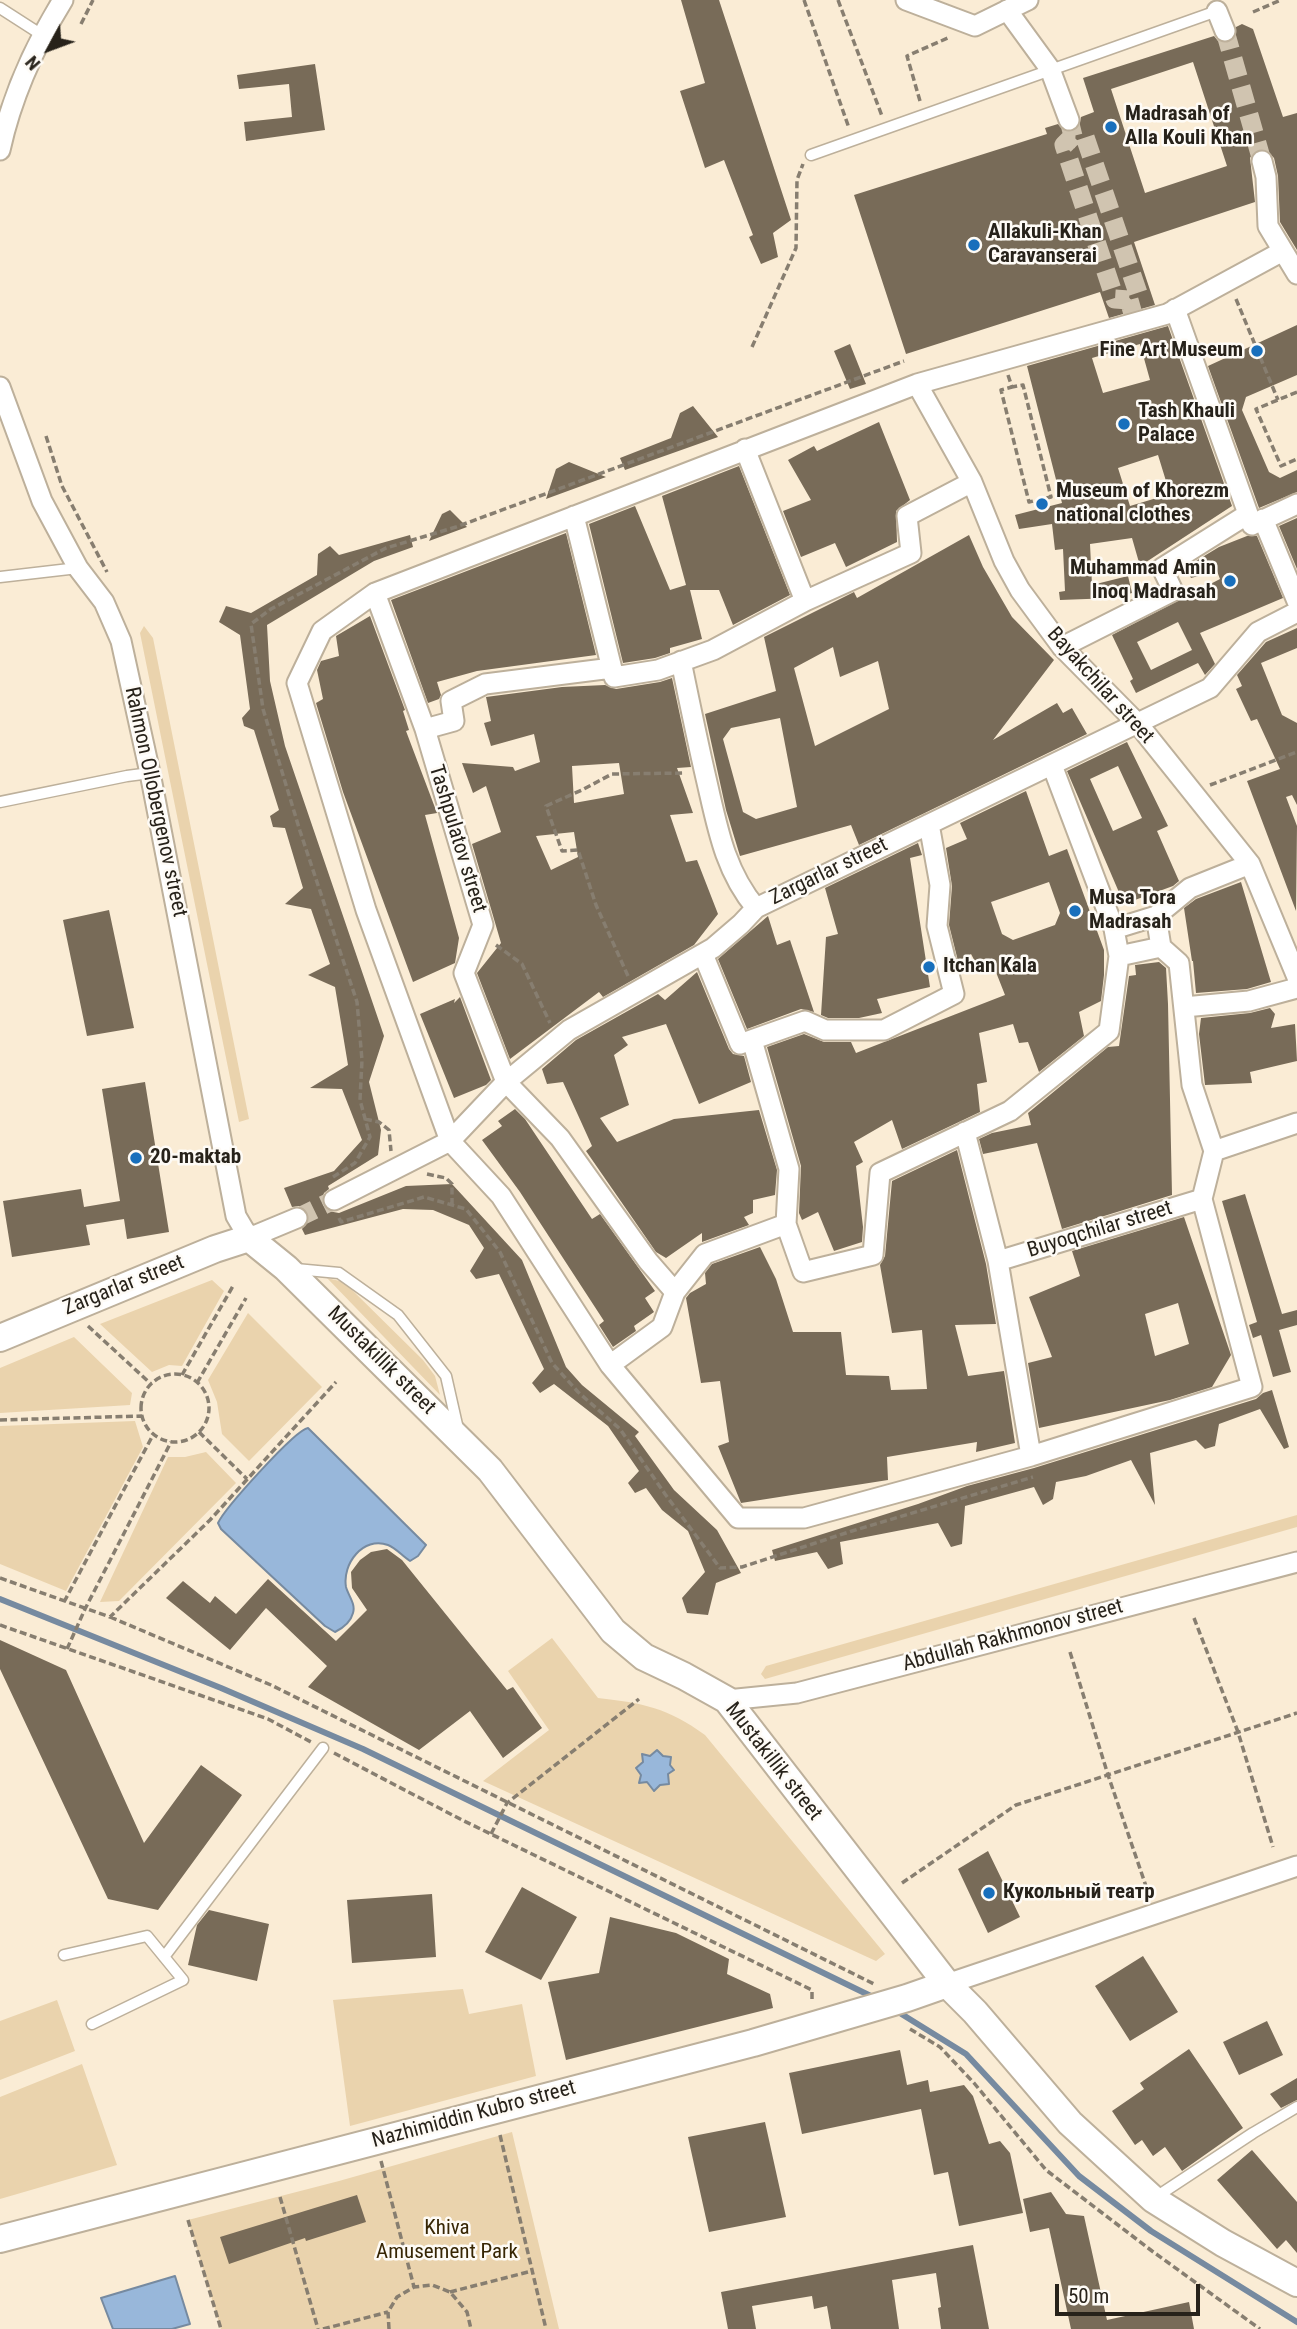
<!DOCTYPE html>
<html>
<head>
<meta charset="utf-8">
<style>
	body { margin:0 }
	#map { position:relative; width:1297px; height:2329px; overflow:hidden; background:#faecd5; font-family:"Roboto Condensed",sans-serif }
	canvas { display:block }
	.north { position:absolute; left:14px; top:14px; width:70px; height:70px; -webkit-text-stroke:5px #fefbf6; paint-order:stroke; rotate:229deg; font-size:19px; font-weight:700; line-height:28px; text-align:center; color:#27221a }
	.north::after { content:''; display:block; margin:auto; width:24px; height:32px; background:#27221a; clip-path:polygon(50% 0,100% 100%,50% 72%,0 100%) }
	.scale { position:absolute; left:1055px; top:2284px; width:145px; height:32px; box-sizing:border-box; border:4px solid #27221a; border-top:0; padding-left:9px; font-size:21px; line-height:24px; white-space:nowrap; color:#27221a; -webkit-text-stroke:5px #fefbf6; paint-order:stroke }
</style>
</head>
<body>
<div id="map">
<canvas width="1297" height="2329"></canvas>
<div class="north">N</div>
<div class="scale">50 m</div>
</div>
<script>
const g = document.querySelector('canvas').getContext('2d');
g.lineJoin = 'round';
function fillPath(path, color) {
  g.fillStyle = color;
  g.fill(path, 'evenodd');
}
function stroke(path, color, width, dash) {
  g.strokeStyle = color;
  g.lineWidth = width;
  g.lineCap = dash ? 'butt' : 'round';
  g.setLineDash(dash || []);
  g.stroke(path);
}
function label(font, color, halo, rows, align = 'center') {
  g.font = font + ' "Roboto Condensed",sans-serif';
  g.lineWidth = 5;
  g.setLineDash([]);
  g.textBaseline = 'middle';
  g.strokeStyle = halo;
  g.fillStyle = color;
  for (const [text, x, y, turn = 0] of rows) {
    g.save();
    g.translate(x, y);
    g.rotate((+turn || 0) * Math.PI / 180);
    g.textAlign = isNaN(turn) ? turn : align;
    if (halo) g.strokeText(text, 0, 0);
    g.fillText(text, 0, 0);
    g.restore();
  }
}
const green = new Path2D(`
	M144,626l9,12 96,481 -10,3 -99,-489z
	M327,1278l17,4 79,78 12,16 5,19z
	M212,1280l12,11 -42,75 -13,-1 -17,7 -52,-48z
	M248,1313l74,74 -73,74 -27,-27 -5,-32 -9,-22z
	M74,1337l58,56 -2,12 -130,8v-45z
	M135,1421l8,26 -77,144 -66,-27v-138z
	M206,1452l30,31 -117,118 -19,1 68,-145h17z
	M1297,1515v12l-532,152 -4,-5 5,-8z
	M552,1638l46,60c45,5 70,10 107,37l180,219 -9,7 -393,-180 66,-51 -41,-59z
	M463,1989l6,25 53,-10 14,72 -186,50 -17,-126z
	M57,2000l18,51 -75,29v-59z
	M82,2064l35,101 -117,34v-102z
	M512,2132l47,197h-338l-33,-109 151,-39z`);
const water = new Path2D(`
	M308,1428l118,117 -8,11 -8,5c-8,-5 -14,-13 -22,-16 -25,-9 -46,19 -42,42 2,8 10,17 7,26 -2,8 -10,15 -18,19l-10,-6 -104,-97 -3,-6c7,-15 77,-93 90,-95z
	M657,1750l6,6 8,1 -1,8 4,5 -6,4 1,10 -9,1 -6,6 -7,-9 -8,1 2,-8 -5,-7 7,-6 -1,-8 8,2z
	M175,2276l15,48 -18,5h-59l-12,-31z`);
const stream = new Path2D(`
	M0,1599l221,89 142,61 514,250
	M895,2010l71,44 113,122 72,55 146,91`);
const building = new Path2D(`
	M681,0h38l72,220 -18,13 5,24 -17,7 -12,-27 4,-2 -29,-75 -19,8 -25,-77 25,-8z
	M1242,24l11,5 30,88 14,-4v137l-17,-28 -2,-46 -4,-18 -8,-8 -8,-1 -5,4 -3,5 5,44 -121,40 21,63 -46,13 -9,-26 -194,62 -52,-159 193,-61 -2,-6 13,-4 8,8 8,-1 5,-4 2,-10 13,-5 -11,-34 131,-42 4,5 11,2 6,-5 1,-11zM1193,62l34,104 -82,27 -34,-104z
	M315,64l10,66 -79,11 -2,-19 48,-5 -3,-33 -50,5 -2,-14z
	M1297,325v50l-51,22 -4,13 27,62 11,6 17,-8v22l-38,16 -51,-142z
	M1168,326l64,180 -92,60 -8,-28 -42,6 2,41 36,-9 4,17 -19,5 -53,2 -1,-8 6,-1 -2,-42 -8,1 -3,-26 -33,5 -4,-14 47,-12 -35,-137zM1140,344l10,36 -47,13 -11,-35zM1158,455l12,39 -40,12 -12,-38z
	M850,344l16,40 -16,5 -16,-38z
	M693,406l25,31 -93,33 -5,-12 51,-20 9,-25z
	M879,422l31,78 -14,11 1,31 -51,25 -11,-24 -34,14 -18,-46 28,-11 -23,-40 26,-14 3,5z
	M569,462l37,15 -60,22 10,-30z
	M739,466l51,129 -57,30 -14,-35h-29l12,49 -32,9v5l-15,5 -32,5 -34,-139 46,-18 35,84 16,-5 -24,-89z
	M450,510l17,17 -38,14 13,-27z
	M1297,518v51l-18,-43z
	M566,533l30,122 -119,16 -40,11 4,13 -2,4 -11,4 -37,-103z
	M410,535l3,12 -39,14 -107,64 3,56 15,65 99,290 -15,46 12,48 -3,25 -50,31 1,3 -5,4 -2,6 1,6 5,6 11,2 67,-27 46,-2 70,76 44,107 16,18 57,47 -4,4 39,54 43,40 24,43 -25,10 -8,32 -21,-2 -5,-15 23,-26 -17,-41 -26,-21 -16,-22 -11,5 -7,-10 11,-12 -31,-45 -54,-42 -14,9 -8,-10 12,-14 -45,-95 -23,5 -6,-8 14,-23 -15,-23 -36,-15 -30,-1 -98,26 -3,-6 7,-9 -1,-7 -9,-7 -7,1 -8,-19 50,-17 28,-31 -20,-51 -32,-1 38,-23 -13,-78 -27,-12 22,-11 -19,-55 -26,-5 18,-16 -18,-60 -12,-1 -3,-11 9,-6 -25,-80 -10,-4 -2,-8 8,-9 -10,-74 -21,-13 7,-16 25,7 66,-38 1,-21 12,-8 9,9z
	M969,535l14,32 29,50 42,43 -61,80 64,-37 6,10 9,-5 15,26 -228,111 -8,-20 -111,31 -14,-46 -21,-96 71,-23 -12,-54 90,-45 3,6zM833,647l7,30 38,-16 11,48 -74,37 -21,-78zM780,718l17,89 -41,12 -13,-7 -20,-73 8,-11z
	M1247,536h10l26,62 -83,35 15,31 -10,11 -7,-12 -62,30 -6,-12 3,-2 -21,-44 108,-56 -3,-8 -26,7 -5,-11 33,-20zM1178,622l14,28 -41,20 -14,-28z
	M370,616l35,94 -2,1 6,19 -3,1 31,82 -12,2 34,123 -4,25 -42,19 -70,-190 -27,-89 7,-4 -6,-29 4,-9 18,-5 -3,-20z
	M1297,628v20l-36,15 21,52 15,8v82l-5,-10 -6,2 11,29 -1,85 -49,-130 33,-12 -23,-50 -6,2 -15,-32 6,-3 -5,-11 29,-33z
	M672,678l19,89 -14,1 16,45 -23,2 16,47 11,-2 21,54 -24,31 -91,52 -4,-5 -89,67 -33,-86 24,-30 -29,-99 29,-12 -15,-46 -13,7 -11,-30 51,4 2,4 25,-9 -6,-28 -43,12 -7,-23 7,-2 -5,-24 76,-10 43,-2 11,4 44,-7zM619,763l5,31 -50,9 -2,-37zM574,832l4,25 -27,13 -15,-34z
	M1127,742l41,84 -11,5 22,50 -6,5 -49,18 -57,-133zM1118,766l24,52 -29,13 -23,-52z
	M1026,791l23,65 18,-7 37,101v25l-3,26 -22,11 5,24 -45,36 -11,-30 -9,1 -6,-19 -34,9 8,49 -10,2 3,28 -78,37 -10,-29 -38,22 9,20 -7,4 7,61 -1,15 -28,9 -16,-39 -16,8 -3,-7 2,-47 -34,-119 37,-13 20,8h27l5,11 149,-58 -13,-33 -14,5 -7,-13 -13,7 -9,-36 3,-39 -6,-38 21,-9 -7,-16zM1049,882l11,31 -5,12 -42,15 -11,-6 -11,-32z
	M918,843l4,12 -12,3 20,129 -53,12 5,14 -23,5h-31l-7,-3 5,-78 12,-3 -13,-46z
	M1241,882l30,100 -24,7 -51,4 -3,-32h-1l-8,-53 12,-9z
	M109,910l25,118 -47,8 -24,-116z
	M768,916l9,29 13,-5 24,72 -13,-3 -54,20 -29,-70z
	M1159,962l7,6 2,36 4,191 -110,34 -25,-86 -54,11 -4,-15 13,-6 39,-8 -3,-12 80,-66 11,-1 10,-70 7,-1 -1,-10z
	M697,972l32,77 4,5 11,2 7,26 -52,22 -33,-80 -44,13 6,8 -14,10 15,50 -29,13 17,24 57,-23 85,-9 18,60 -2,25 -22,5v13l-9,4 5,8 -47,17v-9l-36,25 -10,-6 -70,-101 6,-5 -29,-64 -16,2 -5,-15 34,-29 82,-46 7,6z
	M460,997l31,83 -5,5 -32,13 -34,-84 35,-15 -1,4z
	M1270,1008l5,6 -4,14 24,-4 2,37 -47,11 2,11 -47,2 -6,-51 2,-16 49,-5z
	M145,1082l24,150 -42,7 -3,-20 -38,6 4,20 -78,12 -9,-56 78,-12 3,18 36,-6 -18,-112z
	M515,1109l10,10 67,100 8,-5 55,77 -10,7 9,14 -20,14 2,5 -23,16 -14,-22 5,-4 -84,-129 -38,-52 20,-14 -4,-5z
	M957,1150l29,114 10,60 -41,1 13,51 36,-5 11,72 -39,9 1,-10 -90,15 1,23 -147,23 -23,-57 11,-4 -9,-61 -19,2 -15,-85 4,-5 16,-9 -1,-11 7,-9 48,-17 16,32 17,53h48l5,43 43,1 2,14 36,-1 -5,-59 -30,3 -12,-68 5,-9 7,-75z
	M1245,1194l37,120 15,-4v15l-18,5 12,42 -18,5 -12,-42 -8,3 -4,-13 8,-3 -35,-121z
	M1184,1217l47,138 -19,32 -42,13 -131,28 -11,-65 24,-6 -23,-60 51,-21 -8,-25zM1178,1303l11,41 -34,12 -10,-42z
	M1272,1390l17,57 -5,2 -24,-40 -41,15 -4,22 -10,3 -9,-9 -46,13 5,52 -24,-45 -45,16 -30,6 -3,17 -10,6 -9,-18 -69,19 -3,38 -11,3 -13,-24 -98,19 3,22 -15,5 -11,-17 -42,9 -3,-11 146,-46 49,-18 67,-18 222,-69 7,-6z
	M387,1549l15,11 105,130 6,-3 29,41 -39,30 -33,-47 -51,39 -111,-63 19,-21 -61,-58 -36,42 -64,-52 17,-17 27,22 5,-7 21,18 32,-35 68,62 31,-31 -15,-22 -1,-16 9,-12 11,-8z
	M0,1640l66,30 78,173 57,-78 41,30 -84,115 -50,-11 -108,-230z
	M988,1851l32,66 -32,16 -30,-64z
	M522,1887l55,30 -36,63 -56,-28z
	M432,1894l4,63 -84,6 -5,-63z
	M209,1910l60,14 -12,57 -69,-16 9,-40z
	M610,1917l66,16 53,26 -2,15 43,20 3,14 -207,52 -18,-78 51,-9z
	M1143,1956l35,56 -48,29 -35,-55z
	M1267,2021l16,34 -44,20 -16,-33z
	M1189,2049l54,79 -61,43 -17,-24 -12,9 -11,-16 -7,5 -23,-34 32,-22 -4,-6z
	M900,2050l7,35 21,-5 2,12 34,-7 9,11 16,48 11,-3 10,12 13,60 -64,13 -11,-54 -14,3 -13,-66 -119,25 -13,-61z
	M1297,2078v22l-16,8 -11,-14z
	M765,2122l21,95 -77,15 -21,-95z
	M1252,2150l45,52v51l-11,-13 -9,9 -60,-69z
	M1051,2192l15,22 18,2 23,104 82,-18 5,27h-123l-22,-101 -19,4 -7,-33z
	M357,2195l9,27 -60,19 -1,-3 -76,26 -9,-27z
	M973,2245l16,84h-48l-3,-21 3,-1 -5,-34 -44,7 7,49h-68l-4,-23 -13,3 -2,-13 -60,10 4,23h-28l-7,-37z`);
const streetTunnel = new Path2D(`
	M1225,31l37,130
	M1069,120l4,16 12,1 53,156 -9,7 4,14
	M1073,136l-9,9 51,154 14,1
	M297,1218l37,-18`);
const path = new Path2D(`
	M804,0l45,128
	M838,0l44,116
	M1253,12l28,-12
	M81,24l12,-24
	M920,101l-13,-45 43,-19
	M1236,299l42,101
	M752,347l44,-99 1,-68 6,-16
	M1008,375l4,12 -11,3 28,112 22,-5 -28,-112 -11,2
	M1297,392l-41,17 25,57 16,-7
	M46,436l16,50 45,86
	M1210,785l87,-33
	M496,945l26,19 28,59
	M628,976l-32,-71 -18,-55 -16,1 -16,-45 36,-16 30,-16 73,-1
	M365,1119l14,3 10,8 2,21
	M427,1174l19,4 6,6v21
	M333,1177l22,-14 15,-26 -10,-37 2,-40 -5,-58 -57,-171 -37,-122 -12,-85 20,-15 115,-61 70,-21 448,-166
	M339,1218l2,4 83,-25 42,12 34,43 52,111 26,29 42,37 45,65 55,74 22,-1 110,-36 181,-54
	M88,1326l63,58
	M141 1408a34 34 0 1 1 68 0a34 34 0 1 1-68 0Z
	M182,1375l51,-89
	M197,1383l49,-85
	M0,1420l142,-4
	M199,1432l48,47
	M0,1578l110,39 100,-97 126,-138
	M64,1602l89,-167
	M110,1617l161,68 603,299
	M1194,1618l44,114 35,115
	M0,1625l268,94 43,23
	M67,1649l18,-40 86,-167
	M1070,1652l38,123 40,117
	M334,1753l128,67 350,170v12
	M491,1834l16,-31 132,-104
	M902,1883l114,-78 281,-92
	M910,2029l30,18 34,36 72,87 106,81 108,78
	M500,2135l46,194
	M381,2161l33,126
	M280,2197l38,132
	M188,2220l33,109
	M450,2292l82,-21
	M323,2329l65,-17
	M389,2329l-1,-17 9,-15 17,-10 18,-2 18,7 17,20 4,17`);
const lane = new Path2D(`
	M0,8l42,27
	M811,155l406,-144
	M0,577l78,-9
	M0,802l127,-26 23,-3
	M296,1269l43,4 59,42 48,61 12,53
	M64,1955l83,-19 36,44 -91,44
	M164,1957l159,-209
	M1156,2197l97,-64 44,-26`);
const street = new Path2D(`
	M906,0l69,26 53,-26
	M1007,10l43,59 19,51
	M1217,11l8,20
	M0,150c12,-55 34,-103 63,-150
	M1262,161l4,16 2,49 29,48
	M1175,309l77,216 45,-21
	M917,384l55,98 32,79 16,29 42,57 76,77 112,140 47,113
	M0,387l42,114 36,67 26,34 17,39 29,132 86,443 13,22 48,-20
	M745,449l60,152
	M574,516l40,161 44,-7 55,-20 92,-49 106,-48 -4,-37 65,-34
	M1263,519l34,82
	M375,593l50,136 58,196 -19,48 42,109 54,56 88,123 27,31
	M1062,647l111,-56 -11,-23 86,-54
	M681,661c8,39 16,78 25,117 11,47 18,92 50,130
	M425,729l29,-8 -3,-20 34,-17 127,-16
	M1052,765l62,164
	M1156,916l5,31 -42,9 -5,-27 42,-13 34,-28 60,-24
	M1161,947l18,16 13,122 22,66 -12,48 50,188 -221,69 -227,62h-66l-128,-153 -109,-169 -51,-55 -84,-231 -69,-227 25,-52 53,-38 542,-209 250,-70 116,-63
	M703,954l37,90 65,-23 20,9h59l70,-36 -17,-68 3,-41 -11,-61
	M1184,1007l65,-6 48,-13
	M752,1040l37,129 -3,55 17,48 70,-17 7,-82 130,-62 99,-80 10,-75
	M965,1132l33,129 33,195
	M1214,1151l83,-28
	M334,1200l116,-59 56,-59 63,-52 144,-82 28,-24 15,-16 454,-220 48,-56 39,-20
	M998,1261l204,-62
	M610,1365l52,-38 13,-35 30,-38 81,-30
	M727,1700l70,-7 500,-131
	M947,1984l350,-118`);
const secondary = new Path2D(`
	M0,1338l215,-89 34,-11 37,30 204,202 123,161 31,26 40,19 43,24 220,284 28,28 95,111 83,76 70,44 74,40
	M0,2239l753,-196 154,-45 40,-14`);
const markers = [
	[1111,127,7,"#186fbc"],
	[974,245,7,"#186fbc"],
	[1257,351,7,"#186fbc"],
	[1124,424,7,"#186fbc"],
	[1042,504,7,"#186fbc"],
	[1230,581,7,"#186fbc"],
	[1075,911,7,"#186fbc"],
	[929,967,7,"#186fbc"],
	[136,1158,7,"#186fbc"],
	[989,1893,7,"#186fbc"]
];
const poiNames = [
	["Madrasah of",1125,115],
	["Alla Kouli Khan",1125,139],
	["Allakuli-Khan",988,233],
	["Caravanserai",988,257],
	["Fine Art Museum",1243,351,"right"],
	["Tash Khauli",1138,412],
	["Palace",1138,436],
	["Museum of Khorezm",1056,492],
	["national clothes",1056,516],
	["Muhammad Amin",1216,569,"right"],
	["Inoq Madrasah",1216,593,"right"],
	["Musa Tora",1089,899],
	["Madrasah",1089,923],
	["Itchan Kala",943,967],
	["20-maktab",150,1158],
	["Кукольный театр",1003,1893]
];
const streetNames = [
	["Bayakchilar street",1100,686,48],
	["Rahmon Ollobergenov street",155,802,78],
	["Tashpulatov street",457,839,73],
	["Zargarlar street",829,872,-26],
	["Buyoqchilar street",1100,1230,-17],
	["Zargarlar street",124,1286,-22],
	["Mustakillik street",381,1361,45],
	["Abdullah Rakhmonov street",1013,1636,-15],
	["Mustakillik street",773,1762,52],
	["Nazhimiddin Kubro street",474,2115,-15]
];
const parkNames = [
	["Khiva",447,2229],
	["Amusement Park",447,2253]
];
fillPath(green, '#ead3ad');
fillPath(water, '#98b7da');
stroke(water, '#768aa0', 2);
stroke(stream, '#768aa0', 6);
fillPath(building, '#786b58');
stroke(streetTunnel, '#d0c4b0', 19, [19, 10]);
stroke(lane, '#bdb09b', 13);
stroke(street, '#bdb09b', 23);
stroke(secondary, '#bdb09b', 30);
stroke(path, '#877e70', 3.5, [7, 3.5]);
stroke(lane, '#fff', 10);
stroke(street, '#fff', 19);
stroke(secondary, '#fff', 26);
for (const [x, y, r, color] of markers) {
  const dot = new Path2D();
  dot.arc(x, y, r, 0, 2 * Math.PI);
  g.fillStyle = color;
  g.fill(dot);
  stroke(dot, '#fefbf6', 2.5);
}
label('bold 21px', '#27221a', '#fefbf6', poiNames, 'left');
label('21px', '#27221a', '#fefbf6', streetNames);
label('21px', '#372604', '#fefbf6', parkNames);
</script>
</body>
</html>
